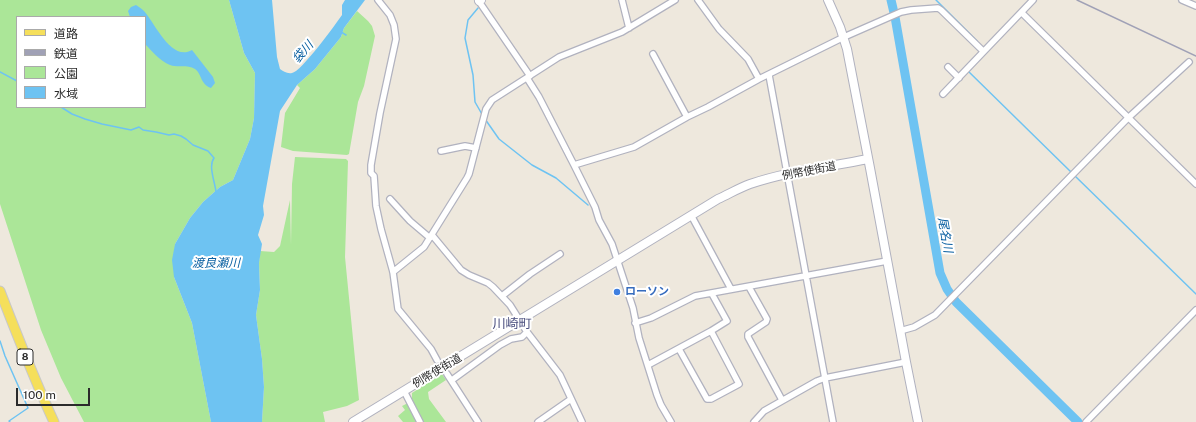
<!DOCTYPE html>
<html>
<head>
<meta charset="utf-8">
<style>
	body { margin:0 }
	#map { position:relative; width:1196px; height:422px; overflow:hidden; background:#eee8dd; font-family:"Public Sans","Noto Sans JP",sans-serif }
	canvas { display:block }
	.legend { position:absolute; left:16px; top:16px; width:130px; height:92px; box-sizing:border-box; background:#fff; border:1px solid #aaa; margin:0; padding:5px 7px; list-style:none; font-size:12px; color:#2b2b2b }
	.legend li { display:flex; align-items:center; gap:8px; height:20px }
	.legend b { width:20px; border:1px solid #aaa }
	.scale { position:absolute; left:16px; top:388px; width:74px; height:18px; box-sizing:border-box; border:2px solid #2b2b2b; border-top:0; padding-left:5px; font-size:12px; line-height:14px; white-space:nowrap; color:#2b2b2b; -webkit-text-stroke:3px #fff; paint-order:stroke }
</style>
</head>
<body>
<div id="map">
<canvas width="1196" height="422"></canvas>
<ul class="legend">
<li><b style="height:5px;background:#f5df5b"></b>道路</li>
<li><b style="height:5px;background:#a0a1b6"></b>鉄道</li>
<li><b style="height:11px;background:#abe698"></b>公園</li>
<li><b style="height:11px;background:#6ec3f2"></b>水域</li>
</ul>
<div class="scale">100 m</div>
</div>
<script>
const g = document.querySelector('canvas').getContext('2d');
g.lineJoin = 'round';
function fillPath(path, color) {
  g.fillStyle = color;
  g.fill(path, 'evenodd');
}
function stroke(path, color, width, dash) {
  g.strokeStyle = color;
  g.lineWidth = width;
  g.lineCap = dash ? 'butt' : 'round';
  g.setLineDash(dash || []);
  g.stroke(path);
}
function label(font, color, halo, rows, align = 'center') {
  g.font = font + ' "Public Sans","Noto Sans JP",sans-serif';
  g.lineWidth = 4;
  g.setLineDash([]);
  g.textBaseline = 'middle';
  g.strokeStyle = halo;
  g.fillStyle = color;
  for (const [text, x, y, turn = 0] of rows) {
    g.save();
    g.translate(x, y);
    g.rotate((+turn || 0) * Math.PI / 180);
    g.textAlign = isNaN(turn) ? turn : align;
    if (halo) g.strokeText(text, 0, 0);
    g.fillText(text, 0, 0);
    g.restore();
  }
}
const green = new Path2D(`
	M0,0h229l15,53 11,20 -1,45 -4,21 -17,41 -13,7 -17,15 -13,16 -15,26 -1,33 18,46 19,99h-127l-23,-44 -20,-48 -41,-126zM17,17h128v90h-128z
	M357,11l11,10 4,5 3,10 -11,50 -6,16 -9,52 -2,1 -54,-4 -12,-4 4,-34 15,-25 -3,-3 18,-16 26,-32 3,-9z
	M295,157l51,2 2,2 -3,96 14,143 -12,6 -24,6 2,10h-63l2,-35 -2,-28 -6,-44 4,-25 -1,-27 1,-12 14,1 6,-6 10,-46 1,45 1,-61z
	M442,374l4,6 -18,12 1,7 17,23h-24l-10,-23v-6z
	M408,403l9,19h-14l-5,-6 7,-6 -3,-4z`);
const water = new Path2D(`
	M229,0h43l5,57 3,12c3,2 7,5 12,4 9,-1 43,-48 50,-58v-10l3,-5h20l-21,28 -3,9 -26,32 -18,16 -17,26 -17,95 1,9 -6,20 4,9 -3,19 1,27 -4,25 6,44 2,28 -2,35h-51l-19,-99 -18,-46 -2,-17 3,-16 15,-26 13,-16 17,-15 13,-7 17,-41 4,-21 1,-45 -11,-20z
	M136,5c3,2 6,4 8,6 11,12 27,51 48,39l21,27 2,6 -4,5c-11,-4 -9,-14 -16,-19 -8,-5 -17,-1 -25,-4 -10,-4 -18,-14 -25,-21v-27h-15l-2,-6 3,-4z`);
const stream = new Path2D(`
	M936,0l41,41
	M478,8l-10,12 -3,18 8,37 2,27 8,14
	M341,32l5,3
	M971,69l-3,2 103,101
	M0,72l17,9
	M61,107l11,7 13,5 17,5 29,6 8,-3 4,3 13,2 13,3 5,-1 7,2 5,3 7,6 15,6 6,7c-6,8 1,24 2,34
	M485,119l14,20 33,26 24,13 32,27
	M1075,176l121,118
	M0,341l5,15 23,52 -19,13 1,1`);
const river = new Path2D(`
	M891,0l4,17 45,256 7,16 9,13 122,120`);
const street = new Path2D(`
	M378,0l12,15 4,10 2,14 -16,74 -9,52v8l3,3 2,30 5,23 12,43 5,37 33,40 6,11
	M478,0l52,76
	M622,0l7,28
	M698,0l21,29 29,30 11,20
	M1182,0l14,6
	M1022,13l174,171
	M653,54l34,63
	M948,67l11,11
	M769,75l64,347
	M527,78l12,19 35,68 21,42 4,13 13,24 21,64 6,30 18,57 4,10 10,17
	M943,94l90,-94
	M441,151l24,-5 11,2
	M574,165l60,-18 53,-30 21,-10 51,-28 85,-42 41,-18 16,-7 10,-2 27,-2 3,2 42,41
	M390,199l20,22 20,17
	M691,215l40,74
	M432,235l29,35 8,5 19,8 5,4 17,18 17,27 -5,5 -11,2 -11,6 -48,35
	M393,272l31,-25 43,-69 2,-4 17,-65 6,-9 67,-43 63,-25 53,-32
	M749,287l18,32 -1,3 -18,12v3l34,63
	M502,296l28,-22 30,-20
	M635,323l16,-5 44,-22 192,-35
	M900,331l14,-4 21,-12 193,-197 61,-56
	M527,332l33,43 22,47
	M679,349l28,50h4l28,-15 -28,-53
	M648,365l63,-34 16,-10 -15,-27
	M447,374l31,48
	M404,391l16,31
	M538,422l33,-23
	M754,422l10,-11 53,-30 8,-3 81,-16
	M1086,422l110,-112`);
const secondary = new Path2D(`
	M828,0l12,27 7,22 23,119 36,194 12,60
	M479,1l2,-1
	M353,422l365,-223c11,-5 21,-11 32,-15 38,-13 79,-17 118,-25`);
const primary = new Path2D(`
	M0,291c17,44 34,88 54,131`);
const rail = new Path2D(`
	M1077,0l119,56`);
const markers = [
	[617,292,4,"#3f7fe0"]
];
const shields = [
	[25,357,16]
];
const shieldNames = [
	["8",25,357]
];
const streetNames = [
	["例幣使街道",809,171,-11],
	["例幣使街道",437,371,-31]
];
const shopNames = [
	["ローソン",625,292]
];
const waterNames = [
	["袋川",303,52,-48],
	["尾名川",945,235,80],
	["渡良瀬川",216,263]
];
const quarterNames = [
	["川崎町",512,324]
];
fillPath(green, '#abe698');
fillPath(water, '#6ec3f2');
stroke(stream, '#6ec3f2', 1.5);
stroke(river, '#6ec3f2', 9);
stroke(street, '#b1b2bf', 8);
stroke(secondary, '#b1b2bf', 10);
stroke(primary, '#c8c8c8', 11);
stroke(street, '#fff', 5.5);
stroke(secondary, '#fff', 8);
stroke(primary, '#f5df5b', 9);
stroke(rail, '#a0a1b6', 1.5);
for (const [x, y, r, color] of markers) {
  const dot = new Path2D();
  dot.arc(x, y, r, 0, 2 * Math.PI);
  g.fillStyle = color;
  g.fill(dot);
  stroke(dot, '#fff', 1.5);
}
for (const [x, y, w] of shields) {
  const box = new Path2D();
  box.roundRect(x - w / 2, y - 8, w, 16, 3);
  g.fillStyle = '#fff';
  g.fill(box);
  stroke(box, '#2b2b2b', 1);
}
label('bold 10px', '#2b2b2b', null, shieldNames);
label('11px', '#2b2b2b', '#fff', streetNames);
label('bold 11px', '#366cbe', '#fff', shopNames, 'left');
label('italic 12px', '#095fa1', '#fff', waterNames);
label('13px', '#4a4e7e', '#fff', quarterNames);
</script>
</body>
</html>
